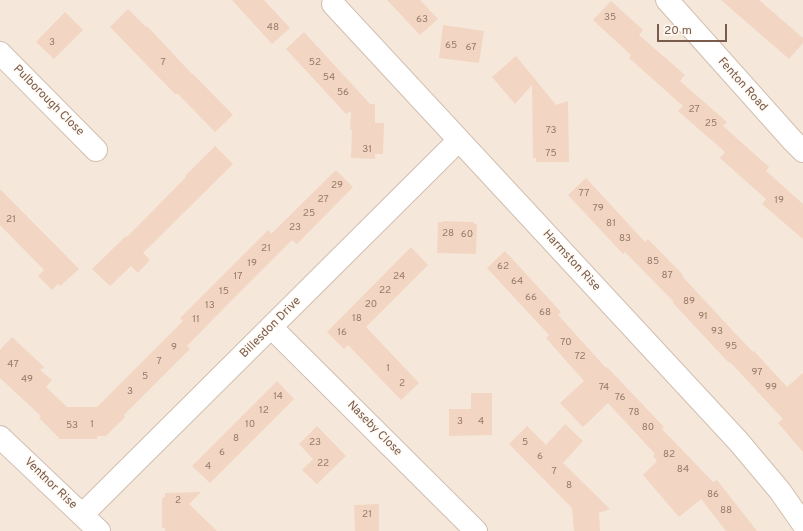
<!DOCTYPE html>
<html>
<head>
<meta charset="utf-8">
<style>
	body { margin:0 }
	#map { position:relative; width:803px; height:531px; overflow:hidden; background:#fdf6ec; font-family:Overpass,sans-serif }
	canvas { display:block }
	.scale { position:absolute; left:657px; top:24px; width:70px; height:18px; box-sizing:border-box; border:2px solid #7a5c4d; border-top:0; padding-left:5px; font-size:12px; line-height:14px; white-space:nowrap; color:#7a5c4d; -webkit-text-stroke:3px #fffaf3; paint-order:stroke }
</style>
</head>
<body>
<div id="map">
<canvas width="803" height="531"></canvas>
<div class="scale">20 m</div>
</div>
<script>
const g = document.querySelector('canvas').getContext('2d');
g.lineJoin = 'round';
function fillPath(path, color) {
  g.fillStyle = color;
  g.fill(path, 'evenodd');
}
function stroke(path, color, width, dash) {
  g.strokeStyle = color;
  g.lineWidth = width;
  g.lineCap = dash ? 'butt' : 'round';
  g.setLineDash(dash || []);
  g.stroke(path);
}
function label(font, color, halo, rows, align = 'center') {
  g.font = font + ' Overpass,sans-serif';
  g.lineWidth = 3;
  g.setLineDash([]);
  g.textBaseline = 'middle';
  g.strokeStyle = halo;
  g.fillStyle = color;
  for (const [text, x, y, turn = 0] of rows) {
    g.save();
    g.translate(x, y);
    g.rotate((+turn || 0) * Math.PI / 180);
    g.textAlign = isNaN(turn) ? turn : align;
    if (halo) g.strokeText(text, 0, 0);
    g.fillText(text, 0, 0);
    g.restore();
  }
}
const residential = new Path2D(`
	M0,0h803v531h-803z`);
const building = new Path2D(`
	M232,0h32l26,28 -18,16z
	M387,0h33l18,19 -18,16z
	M721,0h38l44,38v5l-14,16z
	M611,1l32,29 -4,5 46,40 -5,6 47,41 -4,4 46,41 -3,4 37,33v35l-41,-35 4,-5 -46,-41 5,-6 -47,-41 5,-5 -54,-48 2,-3 -38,-35z
	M128,9l18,18 1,-1 45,48h1l40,41 -18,17 -38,-39 -1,2 -66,-68z
	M65,12l18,18 -29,29 -18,-17z
	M443,25l41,6 -5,32 -40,-5z
	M304,32l66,72h5v19h9l-1,31h-8v5l-24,-1 1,-28h-2l1,-19 -5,3 -60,-65z
	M516,56l40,49 12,-4 1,61h-33v-4h-3l-1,-73 -17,19 -23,-27z
	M215,146l18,18 -90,89 7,7 -12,13 -7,-7 -21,20 -18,-17 34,-33 1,1 59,-60 -1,-1z
	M336,170l17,17 -56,57 -5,-4 -67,67 -38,39 3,3 -66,66 1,2 -19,19h-9v3h-37l-21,-21 2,-2 -41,-38v-28l12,-13 32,30 -4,3 12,10 -6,7 21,20h30l86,-86 -3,-3 88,-88 3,4z
	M586,178l59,64 3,-3 35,36 -1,1 51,55 20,21 1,-1 33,36 16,-14v79l-25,-29 5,-4 -53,-57 -1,1 -56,-60 1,-1 -49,-50 -2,2 -55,-59z
	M0,189l79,80 -19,17 -2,-2 -6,6 -14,-14 6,-6 -44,-45z
	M443,221l31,1v2h3l-1,30 -39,-1 1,-31h5z
	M411,247l17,18 -62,62 53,56 -18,17 -53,-55 -4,4 -17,-17z
	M505,251l56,61 -3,3 48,53 1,-1 57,60 -2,2 51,53 4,-2 40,51h-31l-25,-32 -22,18 -36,-42 14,-14 -4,-5 2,-2 -47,-51 -25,24 -23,-24 24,-22 -38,-43 3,-3 -62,-67z
	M277,381l17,18 -84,84 -18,-17z
	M471,393h21v42l-43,1v-27h22z
	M565,424l18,17 -20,22 47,46 -11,4 1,18h-26l-2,-23 -63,-64 18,-18 19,19z
	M317,426l29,30 -29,28 -15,-14 11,-11 -14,-15z
	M201,492l-12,12 28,27h-52v-3h-3v-30l3,-1v-4z
	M379,504v27h-24l-1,-26z`);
const minor = new Path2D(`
	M667,0l125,140 11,11
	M333,4l405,437 42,50 23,33
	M0,53l96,97
	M271,327l205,204
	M0,437l99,94
	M82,515l377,-375`);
const numberNames = [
	["35",610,18],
	["63",422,20],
	["48",273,28],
	["3",52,43],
	["65",451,46],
	["67",471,48],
	["7",163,63],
	["52",315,63],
	["54",329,78],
	["56",343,93],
	["27",694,110],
	["25",711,124],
	["73",551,131],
	["31",367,150],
	["75",551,154],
	["29",337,186],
	["77",584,194],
	["27",323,200],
	["19",779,201],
	["79",598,209],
	["25",309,214],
	["21",11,220],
	["81",611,224],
	["23",295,228],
	["28",448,234],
	["60",467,235],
	["83",625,239],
	["21",266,249],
	["85",653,262],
	["19",252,264],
	["62",503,267],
	["87",667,276],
	["17",238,277],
	["24",399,277],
	["64",517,282],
	["22",385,291],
	["15",224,292],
	["66",531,298],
	["89",689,302],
	["20",371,305],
	["13",210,306],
	["68",545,313],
	["91",703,317],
	["18",357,319],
	["11",196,320],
	["93",717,332],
	["16",342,333],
	["70",566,343],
	["95",731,347],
	["9",174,348],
	["72",580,357],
	["7",159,362],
	["47",13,365],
	["1",388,369],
	["97",757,373],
	["5",145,377],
	["49",27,380],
	["2",402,384],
	["74",604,388],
	["99",771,388],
	["3",130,392],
	["14",278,397],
	["76",620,398],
	["12",264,411],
	["78",634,413],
	["3",460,422],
	["4",481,422],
	["1",92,425],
	["10",250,425],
	["53",72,426],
	["80",648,428],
	["8",236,439],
	["23",315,443],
	["5",525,443],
	["6",222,453],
	["82",669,455],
	["6",540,457],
	["22",323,464],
	["4",208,467],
	["84",683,470],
	["7",554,472],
	["8",569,486],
	["86",713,495],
	["2",178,501],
	["88",726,511],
	["21",367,515]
];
const streetNames = [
	["Fenton Road",742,85,48],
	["Pulborough Close",48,101,45],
	["Harmston Rise",571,261,47],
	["Billesdon Drive",271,328,-45],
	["Naseby Close",374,429,45],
	["Ventnor Rise",50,484,44]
];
fillPath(residential, '#f5e8da');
fillPath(building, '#f3d5c3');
stroke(minor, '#d1beb0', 24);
stroke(minor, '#fff', 22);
label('10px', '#987a6a', null, numberNames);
label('12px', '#7a5c4d', '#fffaf3', streetNames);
</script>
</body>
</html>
